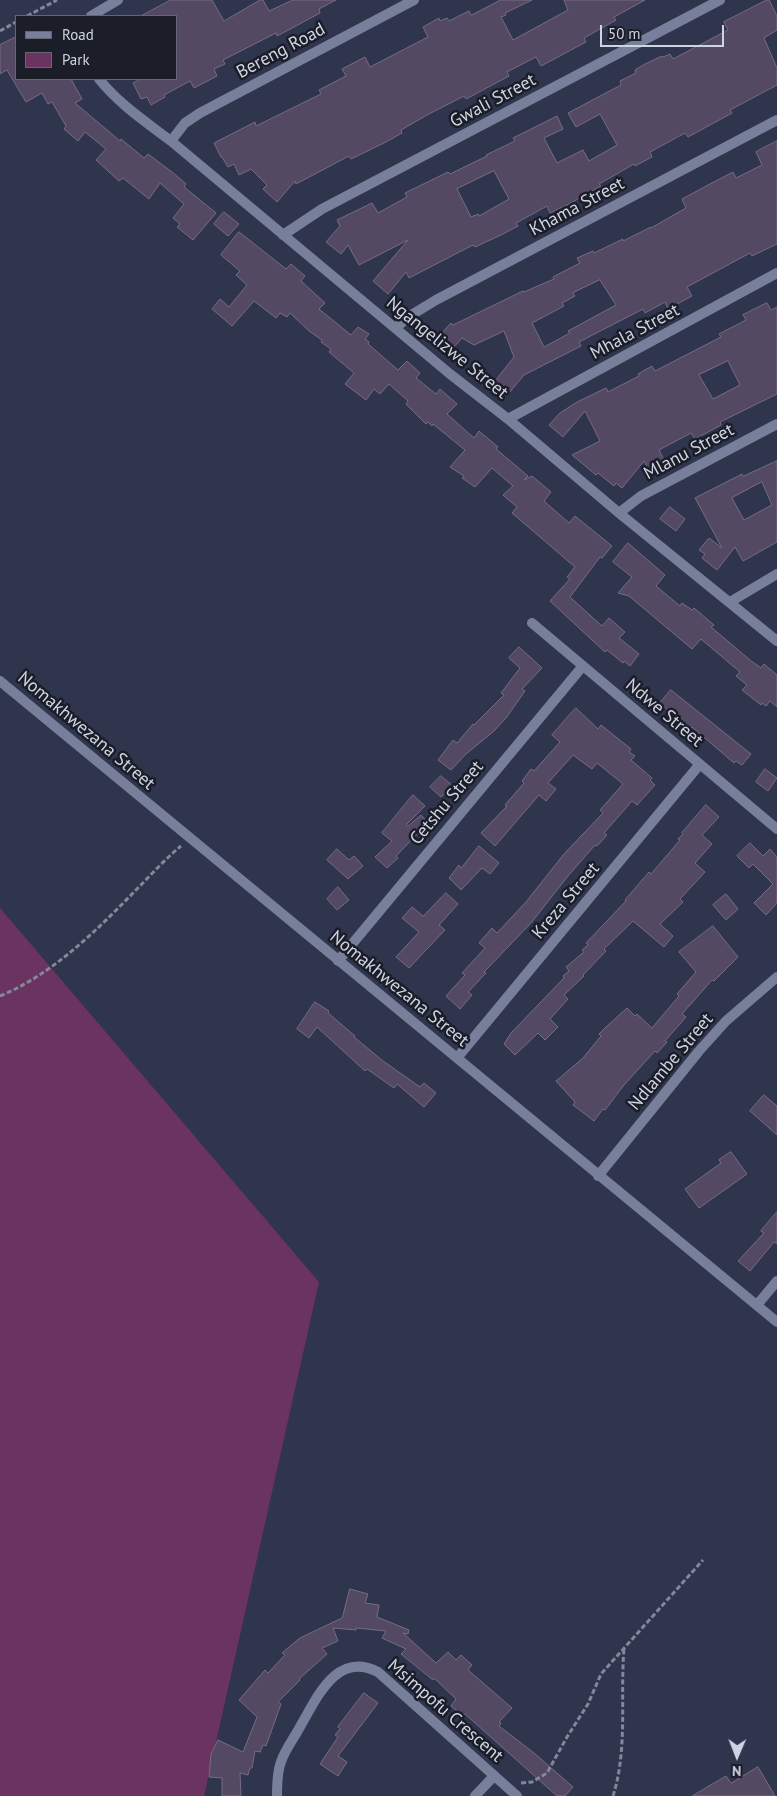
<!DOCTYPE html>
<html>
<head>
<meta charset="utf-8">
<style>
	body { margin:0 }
	#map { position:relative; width:777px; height:1796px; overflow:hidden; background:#2f354d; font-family:"PT Sans",sans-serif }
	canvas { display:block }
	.legend { position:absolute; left:15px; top:15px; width:162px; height:65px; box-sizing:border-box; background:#1b1e29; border:1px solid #636773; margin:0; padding:6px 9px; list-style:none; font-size:15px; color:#cfd4e3 }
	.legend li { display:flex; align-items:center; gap:10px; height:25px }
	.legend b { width:25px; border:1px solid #636773 }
	.north { position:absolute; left:712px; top:1731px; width:50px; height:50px; -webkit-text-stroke:4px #1b1e29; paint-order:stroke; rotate:181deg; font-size:14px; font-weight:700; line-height:20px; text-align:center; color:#cfd4e3 }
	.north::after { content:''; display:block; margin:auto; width:18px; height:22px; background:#cfd4e3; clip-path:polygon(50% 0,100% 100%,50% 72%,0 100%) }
	.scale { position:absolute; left:600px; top:25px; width:124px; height:22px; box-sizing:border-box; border:2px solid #cfd4e3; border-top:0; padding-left:6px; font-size:15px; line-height:18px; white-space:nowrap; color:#cfd4e3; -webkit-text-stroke:4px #1b1e29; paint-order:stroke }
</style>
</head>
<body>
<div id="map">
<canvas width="777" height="1796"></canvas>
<ul class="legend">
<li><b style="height:6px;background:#787f9b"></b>Road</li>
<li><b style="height:14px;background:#6b335f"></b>Park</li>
</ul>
<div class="north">N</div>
<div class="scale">50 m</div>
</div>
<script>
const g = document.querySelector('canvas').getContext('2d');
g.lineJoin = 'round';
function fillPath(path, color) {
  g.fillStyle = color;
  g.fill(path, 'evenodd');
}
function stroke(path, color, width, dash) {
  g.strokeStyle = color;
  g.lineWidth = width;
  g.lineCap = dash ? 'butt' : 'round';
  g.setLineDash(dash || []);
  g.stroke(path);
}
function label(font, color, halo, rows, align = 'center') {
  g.font = font + ' "PT Sans",sans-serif';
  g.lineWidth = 5;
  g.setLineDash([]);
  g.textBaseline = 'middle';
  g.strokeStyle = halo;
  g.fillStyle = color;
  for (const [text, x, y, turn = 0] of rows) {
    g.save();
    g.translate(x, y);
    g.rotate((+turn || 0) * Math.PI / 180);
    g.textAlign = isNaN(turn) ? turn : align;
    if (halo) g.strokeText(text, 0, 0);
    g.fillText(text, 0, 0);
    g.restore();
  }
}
const green = new Path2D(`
	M0,908l319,374 -115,514h-204z`);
const building = new Path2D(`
	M171,0h41l12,21 36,-21h3l6,11 24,-11h43l-17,9 1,4 -26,14 -17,9 -1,-3 -53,27 2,4 -11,5 3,7 -23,12 -4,-7 -26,14 1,2 -14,8 -4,-8 -6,2 -8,-16 8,-4h35v-63h-35z
	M501,0h31l-27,13 1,2 -5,2 12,23 55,-30 -4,-10h81l-31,17 2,3 -32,18 2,4 -45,24 -5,-9 -29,15 2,4 -43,23 -2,-3 -37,19 -26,15 1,3 -16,9 -35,17 -2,-3 -53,28 -1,-3 -18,21 -14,-13 4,-4 -16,-16 -12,6 -5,-11 -6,3 -6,-10h-1l-7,-14 41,-21 1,4 65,-32 -2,-4 27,-14 -4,-7 23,-12 5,10 58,-30 -5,-10 16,-9 1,3 7,-3 2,3 20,-10 2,4z
	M767,0h2l8,16v14l-13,8 13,30v17l-47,25 2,3 -44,24 -3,-4 -35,19 2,5 -17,9 -1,-2 -35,20 2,2 -32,18 -19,9 -3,-7 -31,17 2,3 -17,9 -26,12 -2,-2 -64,33 -3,-6 -18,22 -15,-13 35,-41 -49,25 -11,-20 -7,9 -15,-12 14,-16 -3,-6 35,-17 6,10 29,-16 -2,-4 43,-21 2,2 37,-18 -1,-1 29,-14 -2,-3 44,-22 6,13 -19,9 13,25 26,-13 6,11 28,-16 -17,-31 -24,13 -8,-14 53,-28 -1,-4 16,-8 -1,-3 10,-6 17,-8 1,1 7,-3 3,5 55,-29 -4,-8zM494,171l15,28 -30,17 -1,-2 -7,3 -14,-28z
	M16,37v42h55l11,20 -7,4 45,38 1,-2 23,19 4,-4 24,18 14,12 -2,3 32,26 -23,27 -16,-13 3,-3 -7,-6 11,-14 -24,-21 -11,16 -26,-21 -4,3 -23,-21 10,-11 -21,-17 -7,9 -14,-12 2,-3 -14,-24 -4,2 -6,-11 -16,9 -19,-32 -7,4v-29z
	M777,141v103l-25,12 -2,-3 -63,34 5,9 -24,13 -3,-7 -20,11 -2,-4 -64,33 2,4 -57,29 -15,18 -14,-12 19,-24 -10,-26 -30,14 -12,-7 -9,10 -14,-12 12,-13 2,2 70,-34 1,1 30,-13 -1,-2 27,-14 -3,-5 16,-7 1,2 29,-14v2l28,-14v1l35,-20 -4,-9 28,-15 23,-12 3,6 26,-13 -6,-13zM600,280l16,25 -48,26 2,2 -26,14 -12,-24 32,-17 -2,-3 13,-7 -2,-3z
	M224,212l15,12 -11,12 -14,-12z
	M239,232l47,37 5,-5 14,12 -4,5 24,22 -6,6 32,26 7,-8 11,7 -4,5 4,3 -1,2 30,26 9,-9 13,12 -4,5 20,16 4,-5 17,15 -10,10 27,24 5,-7 19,16 -2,2 32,27 -4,4 8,-4 19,16 -7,9 25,22 6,-7 37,30 -10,12 -2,-1 -30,40 32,29 7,-8 16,14 -6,6 20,16 -9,12 -6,-5 -1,2 -16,-13 -2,2 -55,-51 20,-22 -3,-2 8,-10 -63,-54 5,-6 -14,-12 10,-9 -21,-18 -17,19 -13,-9 2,-2 -14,-9 15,-17 -32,-26 -1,2 -4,-4 -2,2 -20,-20 2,-3 -19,-17 -9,10 -6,-5 -8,11 -21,-16 9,-11 -25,-21 2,-3 -10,-7 1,-2 -13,-9 -19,-18 -3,4 -7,-4 -4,5 -22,-17 -22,25 -20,-17 8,-10 9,8 18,-22 -11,-10 4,-4 -19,-16z
	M767,303l4,7 6,-3v87l-57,28 1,3 -26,14 -4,-6 -32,17 5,10 -16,9 -4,-8 -22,27 -6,-5 -2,3 -16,-13 -2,2 -24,-20 28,-14 -15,-30 -22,26 -14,-12 11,-12 17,-11 29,-14 2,4 31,-16 -1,-2 14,-8 3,5 66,-34 -2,-3 27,-14 -3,-5zM728,361l12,24 -27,14 -14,-24z
	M777,461v81l-34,19 -8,-14 -18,23 -15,-12 3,-4 -6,-4 10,-12 13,10 -27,-50 47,-24 1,2zM762,482l10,23 -28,15 -12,-22z
	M670,507l15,12 -9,12 -16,-12z
	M628,543l37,32 -9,11 24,20 2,-3 10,7 2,-2 20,17 -3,2 39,33 11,8 3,-4 13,11v32l-7,-6 -4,5 -4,-3 -1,2 -19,-15 5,-5 -11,-9 4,-4 -39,-33 -9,10 -63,-53 -11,-3 14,-16 -19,-15z
	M519,647l23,21 -20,21 3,2 -19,27 -12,13 -28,23 -15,16 -13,-10 15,-20 4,3 16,-19 1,1 30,-30 -3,-2 19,-25 -11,-10z
	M671,690l80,64 -9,11 -6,-4 -2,2 -42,-36 -1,1 -14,-10 -17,-15z
	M576,708l22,21 3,-4 30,24 -2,3 6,4 -4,4 21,18 -2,2 5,5 -18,20 -5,-4 -28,32 3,2 -10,11 -2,-1 -27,31 -37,47 -47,49 2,1 -18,19 4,3 -12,14 -14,-13 19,-21 -3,-2 23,-25 -6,-5 13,-15 5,5 29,-31 38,-48 39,-41 -3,-3 23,-26 -26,-21 -5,6 -19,-14 -25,28 8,6 -10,12 -7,-6 -44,51 -14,-13 26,-27 -2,-1 19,-22 -2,-2 9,-12 3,2 26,-29 -8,-7z
	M765,769l12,9 -9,13 -12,-9z
	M441,776l12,10 -12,11 -11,-10z
	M413,795l12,11 -19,19 2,1 13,-11 7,8 -32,33 2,2 -11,10 -12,-11 17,-16 -10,-8z
	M706,805l13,12 -17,18 10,9 -17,19 10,9 -25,27 3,3 -23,22 13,12 -9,11 -31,-26 -29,28 2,2 -23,24 1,1 -20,19 4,4 -18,20 8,8 -13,13 -7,-7 -23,22 -11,-11 7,-11 53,-55 -1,-2 6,-5 -3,-4 18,-15 -2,-2 6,-5 -2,-2 40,-42 -1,-1 24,-28 2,2 29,-34 -2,-1 5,-5 -1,-1z
	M750,843l13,13 7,-7 7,8v46l-11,12 -12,-12 19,-19 -20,-20 -4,4 -12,-12z
	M479,846l20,17 -9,11 -8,-6 -21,22 -12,-12 10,-13 2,3z
	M337,849l12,11 5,-4 9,10 -15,13 -21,-19z
	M338,887l11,13 -12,10 -10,-11z
	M446,893l12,11 -19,21 6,5 -36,38 -13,-11 23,-25 -17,-14 10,-11 11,9z
	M726,894l12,15 -12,11 -13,-15z
	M713,926l25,31 -24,24 -2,-1 -30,34 4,3 -21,24 2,1 -10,11 -2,-2 -31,34 -19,25 -2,-1 -9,12 -21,-16 2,-3 -19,-21 27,-23 18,-22 -2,-2 7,-7 21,-19 8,8 2,-2 15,14 27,-32 -2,-2 19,-22 -17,-20z
	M315,1002l14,9 -1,2 27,23 -1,1 29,24 37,26 4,-4 12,10 -12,14 -27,-23 -3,4 -27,-19 -2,2 -48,-44 -8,11 -12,-9z
	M764,1095l13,11v29l-27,-24z
	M731,1152l16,22 -48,34 -14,-19 36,-26 -2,-3z
	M777,1212v32l-3,-2 -24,29 -12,-10 26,-28 -3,-2z
	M350,1589l18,5 -3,9 14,2 -2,12 32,13 -1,4 -5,-1 33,30 12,-11 8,8 5,-5 11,10 -4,5 44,38 -13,14 2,1 -2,3 35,27 39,34 -8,9h-8l-92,-82 -2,2 -12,-10 5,-7 -22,-21 -1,2 -32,-26 5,-5 -24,-11 4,-7 -30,-3v2l-23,-2 5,13 -16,7 5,6 -28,25 1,1 -22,22 3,2 -15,42 -3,-1 -3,7 -5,-1 -3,17h-2l-2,7 -8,-2 1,23h-19v-18l-13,-1 2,-23 7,-14 25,12 14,-35 -18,-17 26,-30 3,3 17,-18 -3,-2 18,-15 42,-20z
	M364,1693l14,10 -40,53 9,6 -9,14 -18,-12 18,-27 -3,-2 5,-6 -2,-2z
	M758,1767l17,29h-83l34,-20 5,7z`);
const path = new Path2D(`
	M27,16l30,-16
	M0,31l16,-9
	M0,996c53,-22 96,-65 135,-105 15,-15 30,-32 46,-45
	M521,1783l11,-1 15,-9 20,-36 21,-33 13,-30 102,-114
	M613,1796c15,-47 7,-99 11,-148`);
const street = new Path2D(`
	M91,16l27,-16
	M99,79c20,25 47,43 72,62l279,233 58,45 111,94 158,128
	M171,141l14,-18 15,-10 214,-113
	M283,235l39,-26 398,-209
	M395,328l18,-14 23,-14 341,-180
	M508,419l269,-146
	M619,513l22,-17 136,-72
	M730,602l47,-28
	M532,623l245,206
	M0,681l777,641
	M338,961l244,-294
	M457,1058l243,-294
	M598,1176l101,-125 27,-30 51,-44
	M757,1305l20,-24
	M277,1796c0,-11 0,-24 4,-34 4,-13 14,-25 20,-37 17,-29 36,-74 77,-53l139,124
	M475,1796l19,-20`);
const streetNames = [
	["Bereng Road",281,51,-28],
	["Gwali Street",493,101,-28],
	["Khama Street",577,207,-28],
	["Mhala Street",635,332,-28],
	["Ngangelizwe Street",447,348,39],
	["Mlanu Street",689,452,-28],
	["Ndwe Street",664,713,40],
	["Nomakhwezana Street",86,731,40],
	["Cetshu Street",447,803,-50],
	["Kreza Street",566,901,-50],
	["Nomakhwezana Street",399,989,39],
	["Ndlambe Street",671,1062,-50],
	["Msimpofu Crescent",445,1711,41]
];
fillPath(green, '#6b335f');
fillPath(building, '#544963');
stroke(building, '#776b86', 1);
stroke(path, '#82879b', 3, [5, 2.5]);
stroke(street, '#787f9b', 10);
label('18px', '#cfd4e3', '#1b1e29', streetNames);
</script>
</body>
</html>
